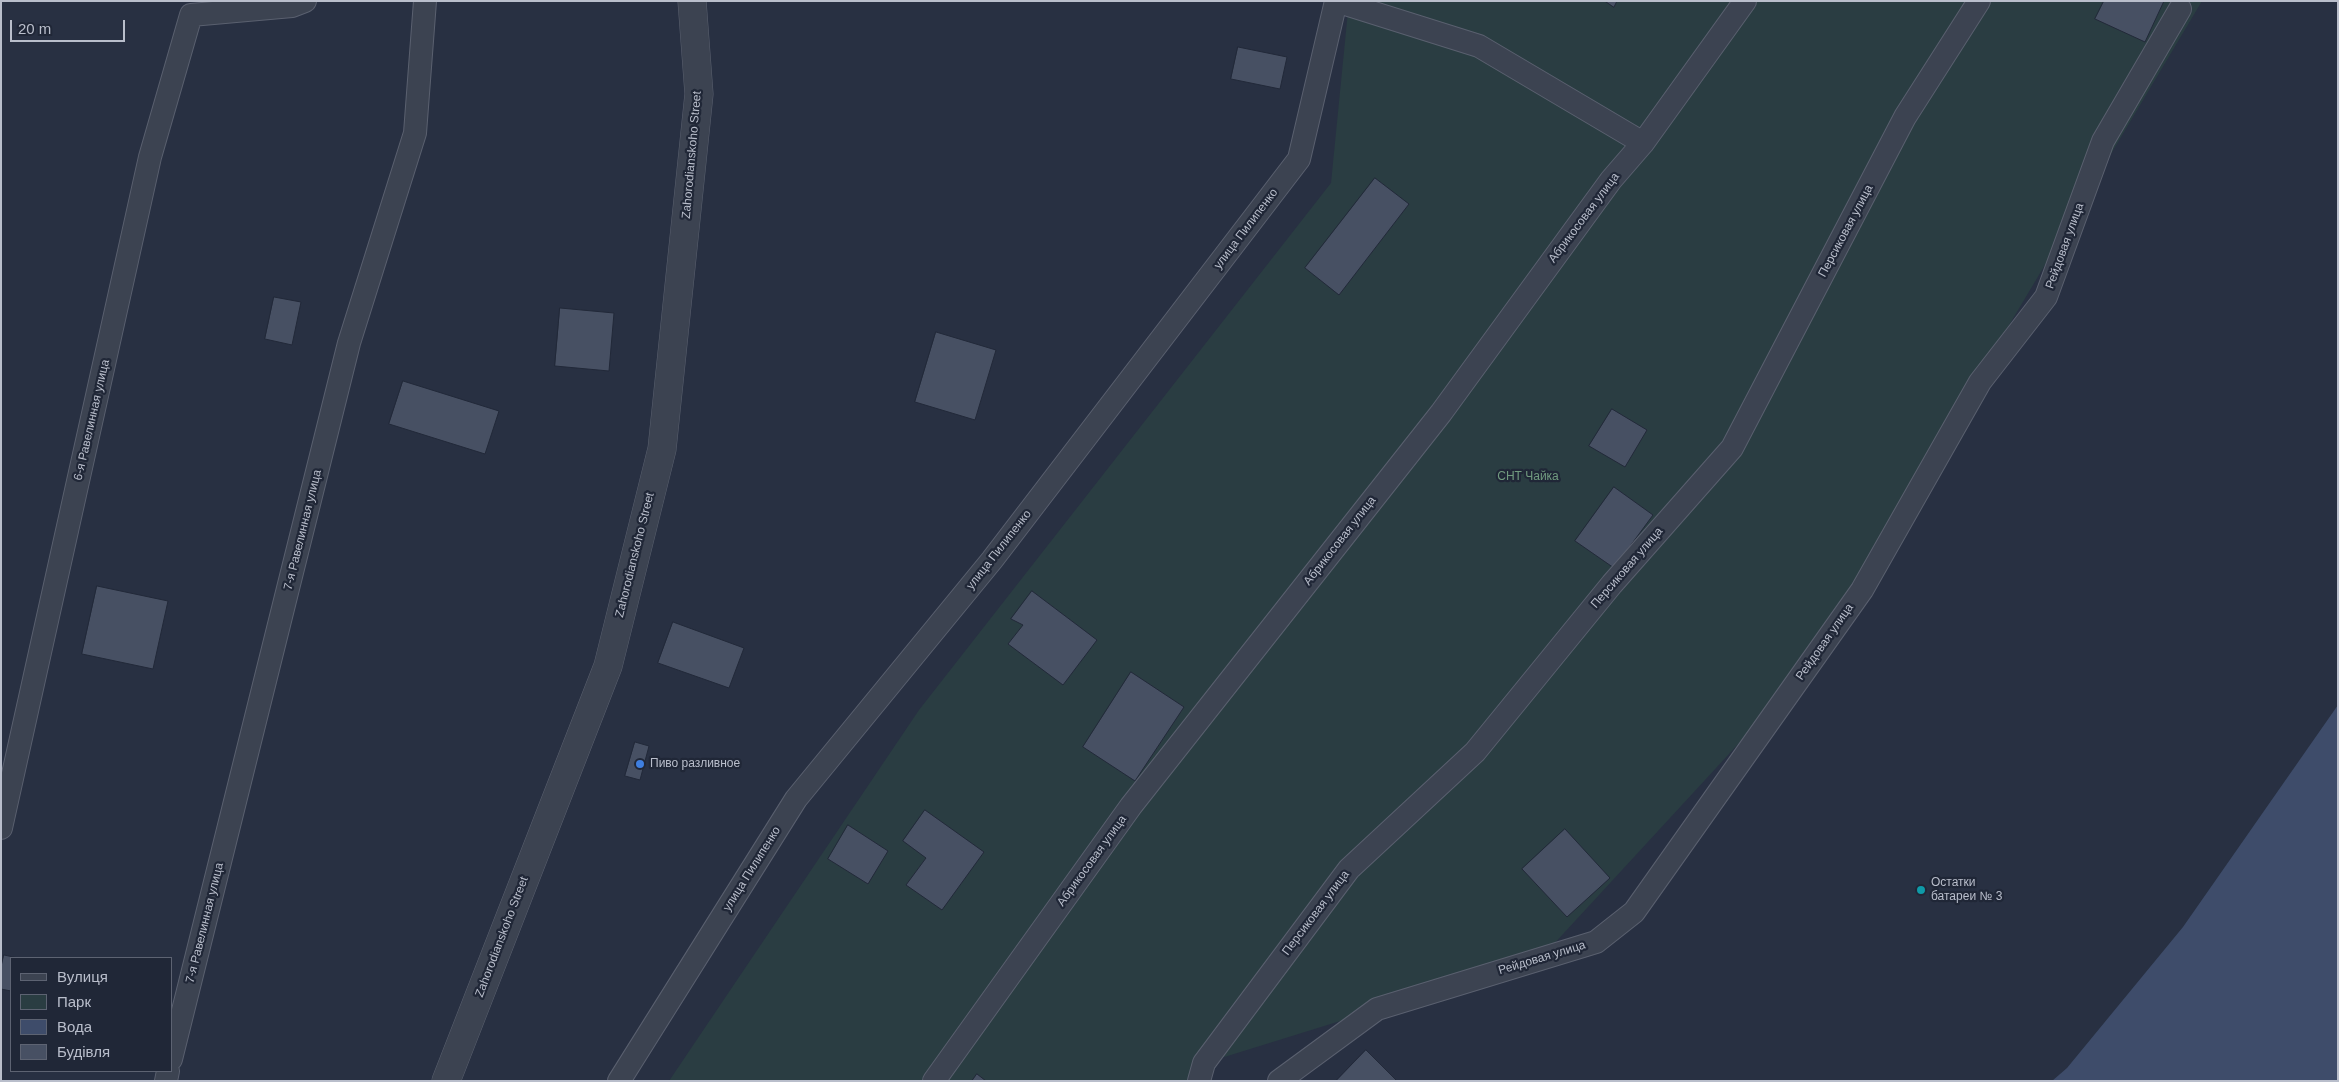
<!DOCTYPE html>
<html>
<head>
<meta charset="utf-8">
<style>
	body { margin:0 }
	#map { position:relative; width:2339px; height:1082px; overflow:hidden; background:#283042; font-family:Helvetica,sans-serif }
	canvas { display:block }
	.frame { position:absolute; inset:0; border:2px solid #b9becb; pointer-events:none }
	.legend { position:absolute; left:10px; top:957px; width:162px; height:115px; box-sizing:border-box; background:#202737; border:1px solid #5d6372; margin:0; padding:6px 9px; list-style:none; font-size:15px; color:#b9becb }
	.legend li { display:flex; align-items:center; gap:10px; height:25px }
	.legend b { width:25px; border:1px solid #5d6372 }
	.scale { position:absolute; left:10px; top:20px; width:115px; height:22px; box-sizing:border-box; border:2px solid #b9becb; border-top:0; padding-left:6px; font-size:15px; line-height:18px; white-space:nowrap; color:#b9becb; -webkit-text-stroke:4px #202737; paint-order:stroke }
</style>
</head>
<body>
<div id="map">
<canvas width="2339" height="1082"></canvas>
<div class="frame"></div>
<ul class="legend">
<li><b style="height:6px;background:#3c4351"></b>Вулиця</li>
<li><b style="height:14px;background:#2a3d42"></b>Парк</li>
<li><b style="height:14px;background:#3e4c6a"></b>Вода</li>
<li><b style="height:14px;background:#475063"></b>Будівля</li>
</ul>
<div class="scale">20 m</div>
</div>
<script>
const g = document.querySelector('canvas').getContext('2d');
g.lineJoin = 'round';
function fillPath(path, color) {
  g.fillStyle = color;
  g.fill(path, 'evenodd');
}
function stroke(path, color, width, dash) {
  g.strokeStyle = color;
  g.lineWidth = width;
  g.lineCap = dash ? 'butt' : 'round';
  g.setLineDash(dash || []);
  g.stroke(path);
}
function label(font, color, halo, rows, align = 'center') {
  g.font = font + ' Helvetica,sans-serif';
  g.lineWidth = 4.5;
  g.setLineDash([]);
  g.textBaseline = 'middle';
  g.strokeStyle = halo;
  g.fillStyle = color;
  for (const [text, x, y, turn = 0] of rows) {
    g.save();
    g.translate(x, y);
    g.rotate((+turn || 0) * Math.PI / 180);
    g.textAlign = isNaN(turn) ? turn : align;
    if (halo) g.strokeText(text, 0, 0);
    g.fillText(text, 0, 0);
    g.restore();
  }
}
const green = new Path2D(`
	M1349,1h853l-403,677 -259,281 -335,104 -18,18h-518l250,-371 412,-527z`);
const water = new Path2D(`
	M2338,705v376h-286l15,-13 116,-141z`);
const building = new Path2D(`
	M1605,1h12l-3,6z
	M2104,1h60l-19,41 -50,-23z
	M1238,47l49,10 -7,32 -49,-10z
	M1375,178l34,26 -70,91 -34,-27z
	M274,297l27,5 -9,43 -27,-6z
	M560,308l54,5 -5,58 -54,-5z
	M936,332l60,18 -21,70 -60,-18z
	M403,381l96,30 -14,43 -96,-30z
	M1612,409l35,21 -22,37 -36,-21z
	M1614,487l39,28 -39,53 -39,-27z
	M97,586l71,15 -15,68 -71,-15z
	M1032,591l65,49 -34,45 -55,-41 15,-19 -12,-6z
	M673,622l71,26 -15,40 -71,-25z
	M1131,672l53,35 -49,74 -52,-34z
	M635,742l14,4 -9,34 -15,-4z
	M925,810l59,42 -42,58 -36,-25 20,-27 -23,-17z
	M848,825l40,26 -20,33 -40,-25z
	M1565,829l45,49 -43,39 -45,-48z
	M4,955l14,3h-7v33l-10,-2v-22z
	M1366,1050l31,31h-61z
	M977,1074l9,7h-14z`);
const lane = new Path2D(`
	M1,828l149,-671 41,-142 101,-9 13,-5
	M171,1059l178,-716 66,-210 10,-132
	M166,1081l2,-10
	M619,1081l177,-282 196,-239 307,-401 37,-158 143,45 164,97
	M934,1081l197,-275 310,-393 170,-233 32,-37 102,-142
	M1199,1081l5,-18 145,-194 126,-117 137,-168 120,-136 173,-331 74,-116
	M1279,1081l98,-72 219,-67 38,-30 228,-322 118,-208 66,-85 57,-156 77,-132`);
const street = new Path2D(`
	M446,1081l162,-415 54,-217 37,-355 -7,-93`);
const markers = [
	[640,764,5,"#3f7fe0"],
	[1921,890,5,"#0f9aa8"]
];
const streetNames = [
	["Zahorodianskoho Street",692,155,-85],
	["Абрикосовая улица",1584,218,-53],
	["улица Пилипенко",1246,229,-53],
	["Персиковая улица",1846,231,-62],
	["Рейдовая улица",2065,246,-70],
	["6-я Равелинная улица",92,420,-77],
	["7-я Равелинная улица",303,530,-76],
	["Абрикосовая улица",1340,541,-52],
	["улица Пилипенко",999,550,-52],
	["Zahorodianskoho Street",635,555,-76],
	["Персиковая улица",1627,568,-49],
	["Рейдовая улица",1825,642,-55],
	["Абрикосовая улица",1092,861,-54],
	["улица Пилипенко",752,869,-58],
	["Персиковая улица",1316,913,-53],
	["7-я Равелинная улица",205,923,-76],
	["Zahorodianskoho Street",502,937,-69],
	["Рейдовая улица",1542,958,-17]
];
const parkNames = [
	["СНТ Чайка",1528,477]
];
const poiNames = [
	["Пиво разливное",650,764],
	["Остатки",1931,883],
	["батареи № 3",1931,897]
];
fillPath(green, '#2a3d42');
fillPath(water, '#3e4c6a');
fillPath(building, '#475063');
stroke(building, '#222939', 1);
stroke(lane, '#5a606f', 24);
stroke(street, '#5a606f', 29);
stroke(lane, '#3c4351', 22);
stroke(street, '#3c4351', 28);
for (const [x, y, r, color] of markers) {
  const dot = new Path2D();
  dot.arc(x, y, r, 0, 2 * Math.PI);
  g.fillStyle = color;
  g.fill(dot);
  stroke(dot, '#202737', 2);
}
label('12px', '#b9becb', '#202737', streetNames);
label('12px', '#719b7f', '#202737', parkNames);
label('12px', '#b9becb', '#202737', poiNames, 'left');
</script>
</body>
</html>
